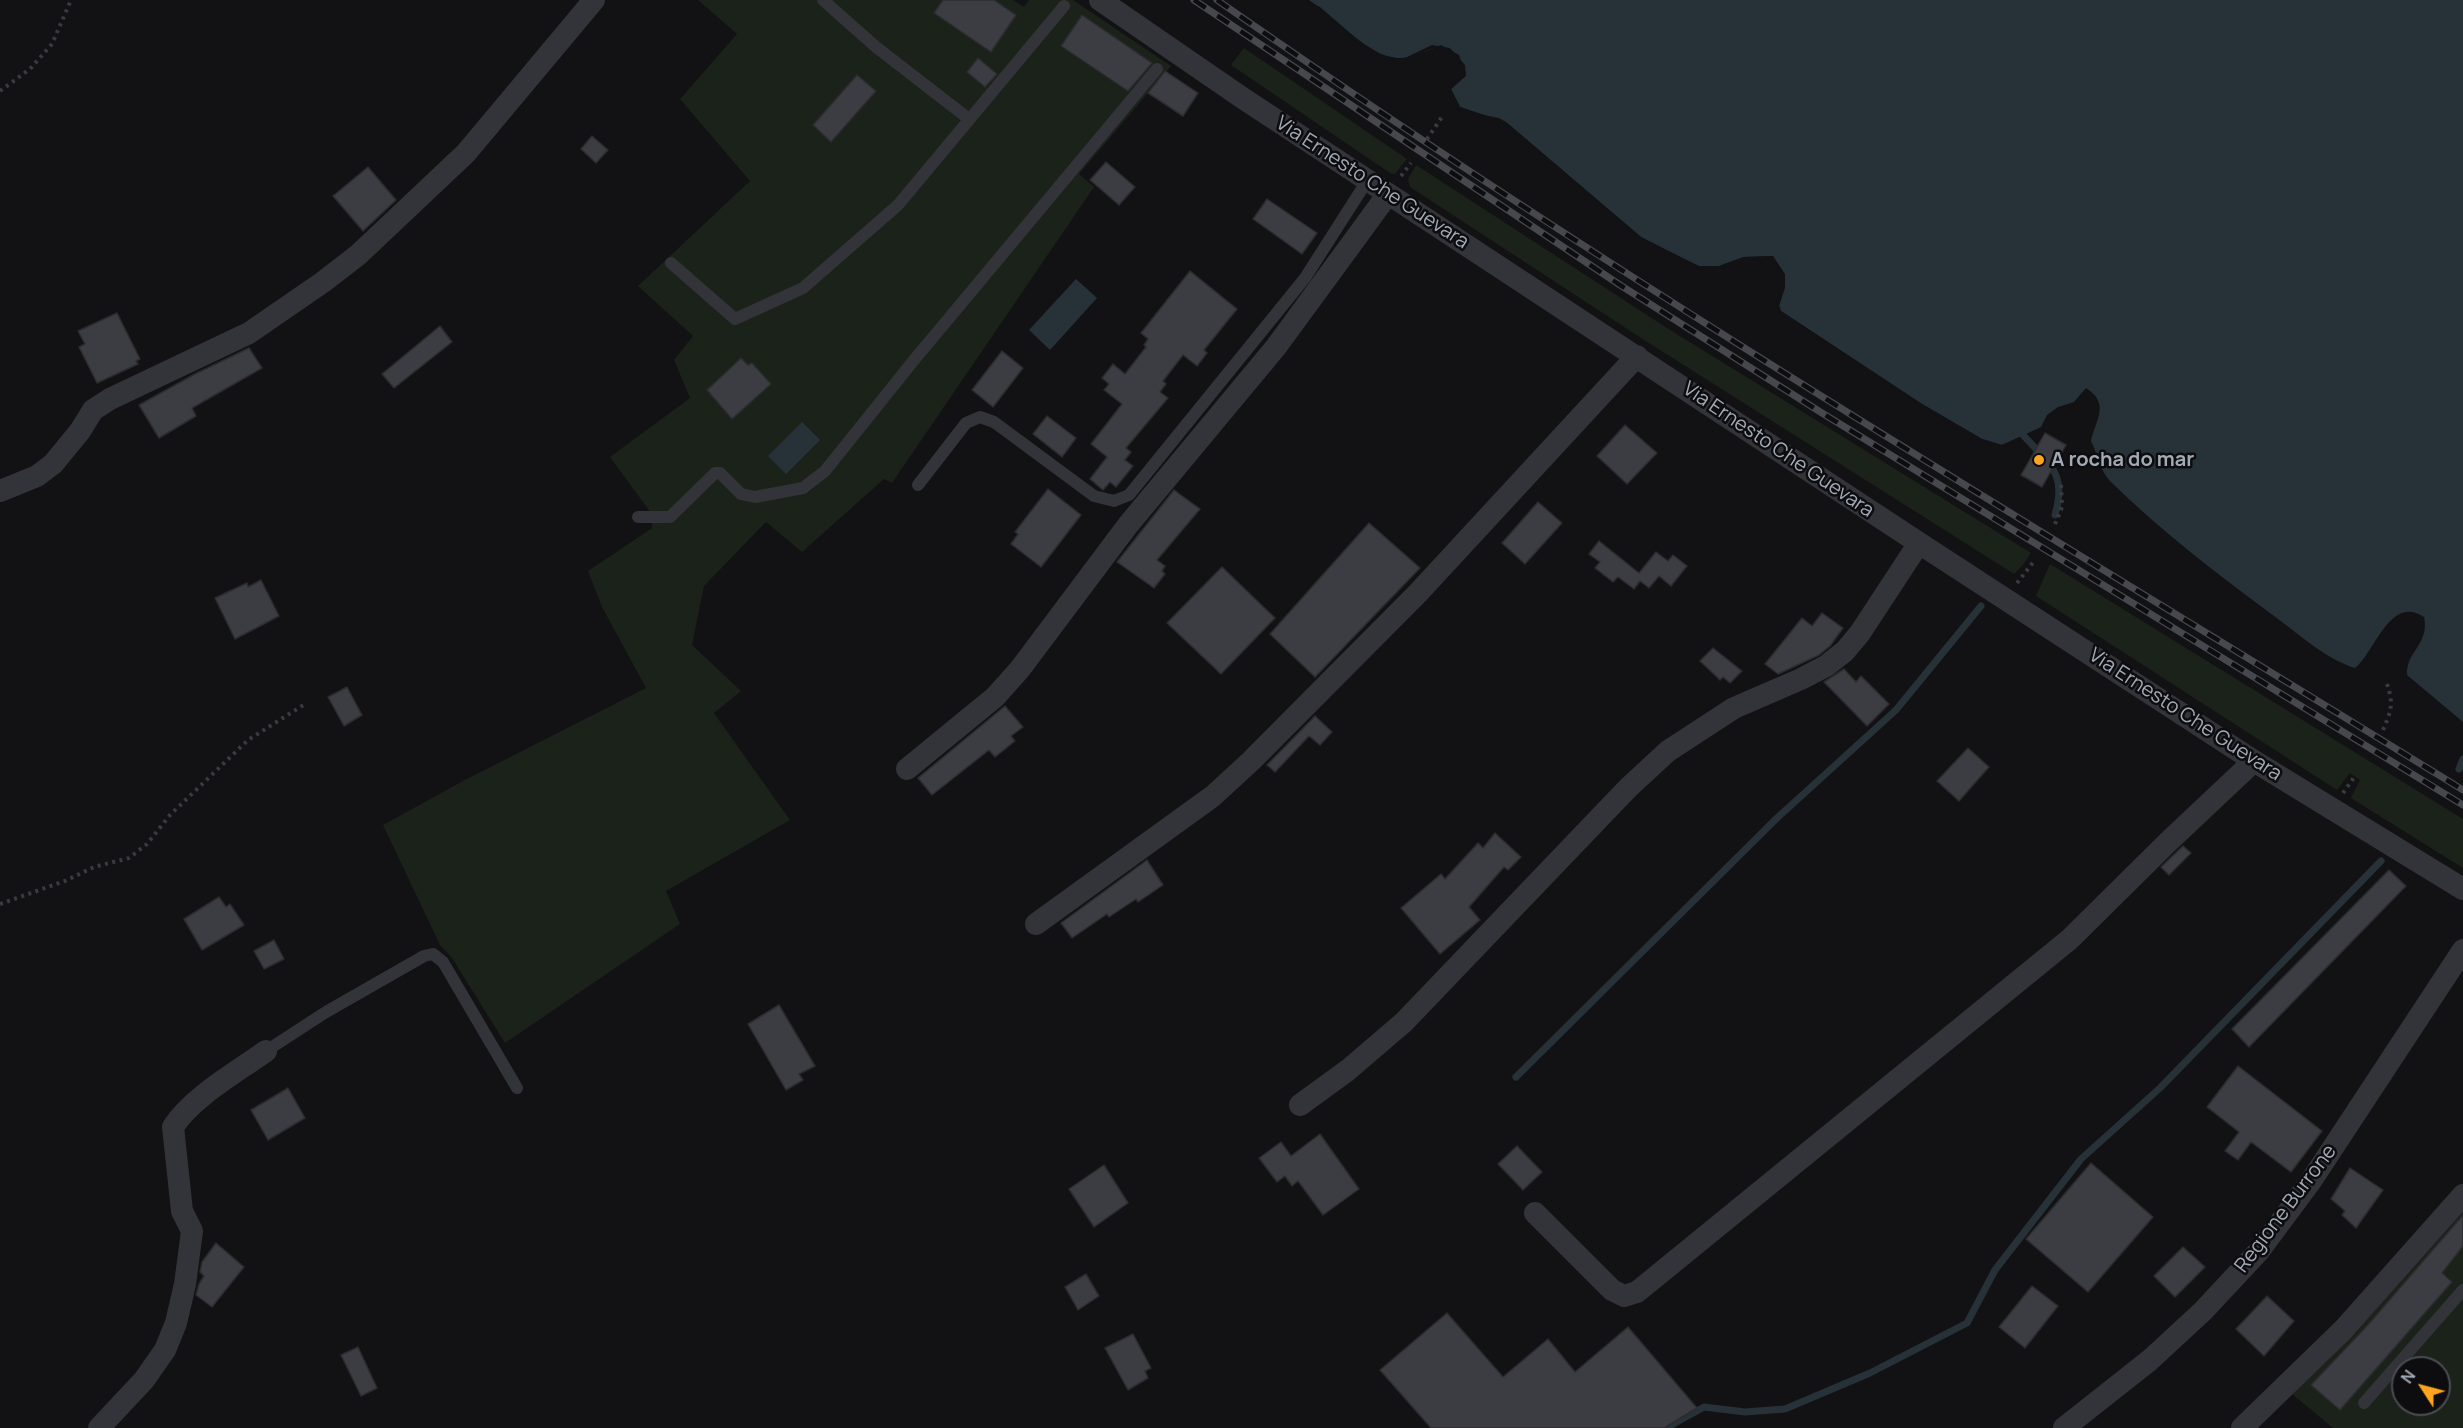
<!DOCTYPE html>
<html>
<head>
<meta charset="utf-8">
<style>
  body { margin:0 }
  #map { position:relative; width:2463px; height:1428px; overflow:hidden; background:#121214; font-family:Manrope,sans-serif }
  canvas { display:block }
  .north { position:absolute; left:2391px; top:1356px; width:60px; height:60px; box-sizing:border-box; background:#0d0d0f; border:2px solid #494c52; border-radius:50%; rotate:306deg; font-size:16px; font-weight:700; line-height:24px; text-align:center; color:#a2aab6 }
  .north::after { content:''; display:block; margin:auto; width:21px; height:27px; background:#ffa41f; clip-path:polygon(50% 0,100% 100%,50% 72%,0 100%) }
</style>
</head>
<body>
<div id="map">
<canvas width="2463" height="1428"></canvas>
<div class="north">N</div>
</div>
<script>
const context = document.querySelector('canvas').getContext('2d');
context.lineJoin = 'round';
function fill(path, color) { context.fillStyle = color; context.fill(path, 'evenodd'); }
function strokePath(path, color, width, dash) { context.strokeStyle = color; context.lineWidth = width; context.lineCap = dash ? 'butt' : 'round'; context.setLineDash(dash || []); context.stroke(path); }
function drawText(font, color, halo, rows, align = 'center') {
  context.font = font + ' Manrope,sans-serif'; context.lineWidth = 5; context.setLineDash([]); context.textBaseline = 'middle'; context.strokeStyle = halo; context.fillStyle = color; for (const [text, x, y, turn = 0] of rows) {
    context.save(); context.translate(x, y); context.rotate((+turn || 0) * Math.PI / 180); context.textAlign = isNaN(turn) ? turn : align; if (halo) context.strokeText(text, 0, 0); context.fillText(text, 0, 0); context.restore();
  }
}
const green = new Path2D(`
  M698,0h315l11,7 5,-7h44l98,66 -92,108 15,13 -202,296 -8,-4 -82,73 -36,-30 -62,64 -12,59 49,46 -27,22 76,107 -124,71 14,33 -175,119 -53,-85 -12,-13 -57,-120 80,-44 183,-93 -44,-81 -14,-36 64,-43 -1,-15 -41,-56 80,-59 -16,-38 19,-24 -55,-50 112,-105 -70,-82 57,-65z
  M1244,48l163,111 -12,15 -5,-1 -159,-108z
  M1416,165l251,163 364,225 -9,13 -8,8 -373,-236 -231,-151 -2,-8z
  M2050,564l413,255v49l-112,-70 9,-18 -10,-7 -13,17 -301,-194z
  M2463,1207v221h-130l-41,-34zM2403,1368h36v36h-36z`);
const water = new Path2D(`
  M1309,0h1154v722l-56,-47c-1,-24 23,-31 17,-58 -34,-23 -49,35 -69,51 -29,-9 -54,-32 -77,-49 -58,-43 -116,-87 -167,-137 -11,-11 -13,-27 -20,-41 4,-20 20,-37 -5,-53l-12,14 -16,5 -11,8 -6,12 -39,18 -20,-6 -60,-35 -141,-93 -2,-6c6,-28 11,-22 -6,-49l-29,1 -25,9 -8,1 -12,-1 -12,-5 -46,-24 -135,-115 -46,-15 -9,-18 15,-13 -7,-21 -18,-10c-13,5 -30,14 -44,13 -27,-1 -64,-42 -88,-58z
  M1076,279l21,19 -47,52 -21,-20z
  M802,422l18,18 -34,34 -18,-18z`);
const pier = new Path2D(`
  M1306,0l14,7 44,38 14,9 18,4h9l27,-13 18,3 15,17 1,10 -15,14 9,18 18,7 21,4 7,4 135,115 58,29h20l25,-9 29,-1 12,18v14l-6,18 2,5 9,6 132,87 60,35 20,6 30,-12 -7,6 -23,9 -22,-6 -59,-36 -133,-87 -9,-6 -3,-7 6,-19v-12l-10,-16 -27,1 -25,9h-21l-59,-30 -135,-114 -7,-4 -21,-4 -19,-8 -8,-12 -2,-9 15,-14 -1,-8 -13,-15 -16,-3 -28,12 -9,1 -19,-5 -14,-9z`);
const stream = new Path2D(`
  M2024,436c26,29 43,37 31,79
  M2459,769l4,-10
  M1516,1077l261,-259 119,-108 85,-104
  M1666,1428l38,-21 41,5 40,-3 85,-36 97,-50 28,-53 86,-111 79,-71 221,-227`);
const building = new Path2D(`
  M943,0h51l22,15 -25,37 -57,-39z
  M1082,15l70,48 -24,28 -67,-45z
  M978,58l19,16 -12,13 -18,-15z
  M1165,71l33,22 -15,23 -35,-23z
  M857,75l19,16 -45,51 -18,-17z
  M592,136l16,14 -12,13 -15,-14z
  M1106,162l29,25 -16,18 -29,-25z
  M368,167l28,33 -33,31 -30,-35z
  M1267,199l50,34 -15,21 -49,-35z
  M1190,271l47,38 -33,41 3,3 -10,13 -14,-11 -20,26 3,3 -6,8 8,6 -42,50 5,4 -6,8 8,6 -17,21 -6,-5 -7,8 -13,-11 17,-22 -16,-13 31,-40 -18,-14 5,-6 -7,-6 11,-14 12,10 21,-27 -2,-2 4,-6 -7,-6z
  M117,313l23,46 -4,2 2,3 -41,19 -18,-36 6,-3 -7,-13z
  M440,326l12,16 -58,46 -12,-14z
  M249,348l13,20 -70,40 4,8 -37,22 -20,-33 56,-31z
  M1002,351l21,17 -30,39 -21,-17z
  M741,358l7,7 4,-2 19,21 -39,35 -25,-29z
  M1047,416l29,22 -14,19 -29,-23z
  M1625,425l32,28 -30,31 -30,-28z
  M2045,433l21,12 -24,42 -21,-12z
  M1048,489l33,26 -40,52 -30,-23 7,-10 -3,-2z
  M1174,490l26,19 -43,51 8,6 -3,5 3,3 -11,14 -37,-26z
  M1538,502l24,21 -37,41 -23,-21z
  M1369,523l51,45 -105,109 -45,-43z
  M1599,541l40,32 17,-21 12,9 5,-6 14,11 -16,20 -12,-10 -10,12 -9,-7 -6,8 -16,-12 -5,5 -18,-14 5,-6 -11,-8z
  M1222,567l53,51 -54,56 -54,-51z
  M261,580l18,36 -44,23 -20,-41 32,-15 1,4z
  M1822,613l21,15 -13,18 -11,9 -41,19 -13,-10 37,-46 10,8z
  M1713,648l29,23 -12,12 -7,-6 -3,3 -20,-19z
  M1844,669l12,13 5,-6 28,28 -22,22 -43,-44z
  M347,687l15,28 -18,11 -16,-29z
  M1005,706l18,21 -12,9 4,5 -20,16 -6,-7 -57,45 -14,-17z
  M1315,716l17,16 -12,13 -11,-9 -34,36 -8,-7z
  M1968,748l21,19 -30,34 -22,-20z
  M1495,833l26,24 -13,13 -4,-3 -35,40 11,13 -40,34 -39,-46 40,-34 4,5 33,-36 5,5z
  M2183,846l8,7 -22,22 -8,-8z
  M1147,860l16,25 -25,17 -2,-3 -27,18 -2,-3 -35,24 -11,-15z
  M2389,870l17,16 -157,161 -17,-18z
  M219,897l7,10 4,-3 14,21 -42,25 -18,-31z
  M274,940l10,19 -20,10 -10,-18z
  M779,1005l36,61 -16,8 4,6 -17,10 -38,-66z
  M2238,1066l84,65 -31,41 -40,-30 -13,18 -13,-9 14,-19 -32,-25z
  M288,1088l17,30 -37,22 -17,-30z
  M1320,1134l39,55 -36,26 -25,-34 -6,5 -7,-10 -8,6 -18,-24 22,-16 10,14z
  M1517,1146l25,26 -19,18 -25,-26z
  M2091,1163l62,54 -65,75 -62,-53z
  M1104,1165l24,38 -34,24 -25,-38z
  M2350,1168l33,22 -27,38 -14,-13 3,-4 -14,-12z
  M2463,1215v31l-21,27 10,9 -112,128 -29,-25 56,-59z
  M216,1243l28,24 -32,40 -16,-12 3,-11 5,-8 -4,-4 2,-10z
  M2183,1247l22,20 -30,30 -21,-21z
  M1086,1274l13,22 -21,14 -13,-23z
  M2032,1286l26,20 -33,42 -26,-21z
  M2267,1296l27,25 -30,35 -28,-27z
  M1447,1313l56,64 45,-38 27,33 53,-45 69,81 -33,20h-233l-51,-58z
  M1133,1334l18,34 -6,3 3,7 -20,12 -23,-42z
  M358,1347l19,41 -16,8 -20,-41z`);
const path = new Path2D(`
  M0,91l30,-22 22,-25 19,-44
  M1427,139l15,-22
  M1401,176l10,-13
  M2055,524l7,-17 -1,-23
  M2017,583l18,-23
  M2383,730c8,-19 11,-26 4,-46
  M2343,793l12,-17
  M0,904l65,-23 29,-14 35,-9 18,-14 23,-29 78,-75 57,-36`);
const lane = new Path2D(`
  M823,0l53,47 93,72
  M671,263l64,56 68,-31 95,-83 166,-199
  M918,485l48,-62 14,-6 14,5 100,74 20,5 15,-6 176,-217 62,-97
  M638,517h32l45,-44h5l21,21 14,3 48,-9 22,-17 89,-111 243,-291
  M266,1051l60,-39 98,-56 9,-2 10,8 74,126
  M2364,1403l99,-113`);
const street = new Path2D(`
  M1100,0l144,99 675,444 335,218 209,128
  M0,491l37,-15 16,-12 27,-33 13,-21 17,-11 139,-66 74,-51 35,-27 108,-102 128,-153
  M907,769l88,-72 25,-28 108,-144 148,-178 112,-153
  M1036,924l177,-128 38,-35 167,-168 219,-237
  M1300,1105l48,-35 56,-48 224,-234 40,-37 66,-43 67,-29 25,-13 19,-15 15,-18 59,-90
  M1535,1213l77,77 12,6 13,-4 433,-353 97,-96 87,-82
  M99,1428l45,-48 21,-30 11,-27 9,-39 7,-53 -10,-20 -9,-84c19,-30 64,-55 93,-76
  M2064,1428l86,-68 53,-49 56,-60 52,-70 152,-231
  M2242,1428l101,-98 120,-135`);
const rail = new Path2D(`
  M1194,0l426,285 202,128 641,392
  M1217,0c403,282 827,532 1246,790`);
const markers = [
  [2039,460,6,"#ffa41f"]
];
const streetNames = [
  ["Via Ernesto Che Guevara",1372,183,33],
  ["Via Ernesto Che Guevara",1778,450,34],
  ["Via Ernesto Che Guevara",2185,715,33],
  ["Regione Burrone",2286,1209,-53]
];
const poiNames = [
  ["A rocha do mar",2051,460]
];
fill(green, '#1a221a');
fill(water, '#273238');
fill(pier, '#121214');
strokePath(stream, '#273238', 7);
fill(building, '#3c3d42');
strokePath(building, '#2c2c30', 1.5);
strokePath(path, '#393b40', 4, [3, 4.5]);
strokePath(lane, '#333439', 12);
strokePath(street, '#333439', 22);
strokePath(rail, '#46484e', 7);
strokePath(rail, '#0d0d0f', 4.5, [14]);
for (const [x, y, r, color] of markers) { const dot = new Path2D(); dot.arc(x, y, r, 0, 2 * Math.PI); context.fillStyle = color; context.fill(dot); strokePath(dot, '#0d0d0f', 2); }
drawText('20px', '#a2aab6', '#0d0d0f', streetNames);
drawText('bold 20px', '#a2aab6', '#0d0d0f', poiNames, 'left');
</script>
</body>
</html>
